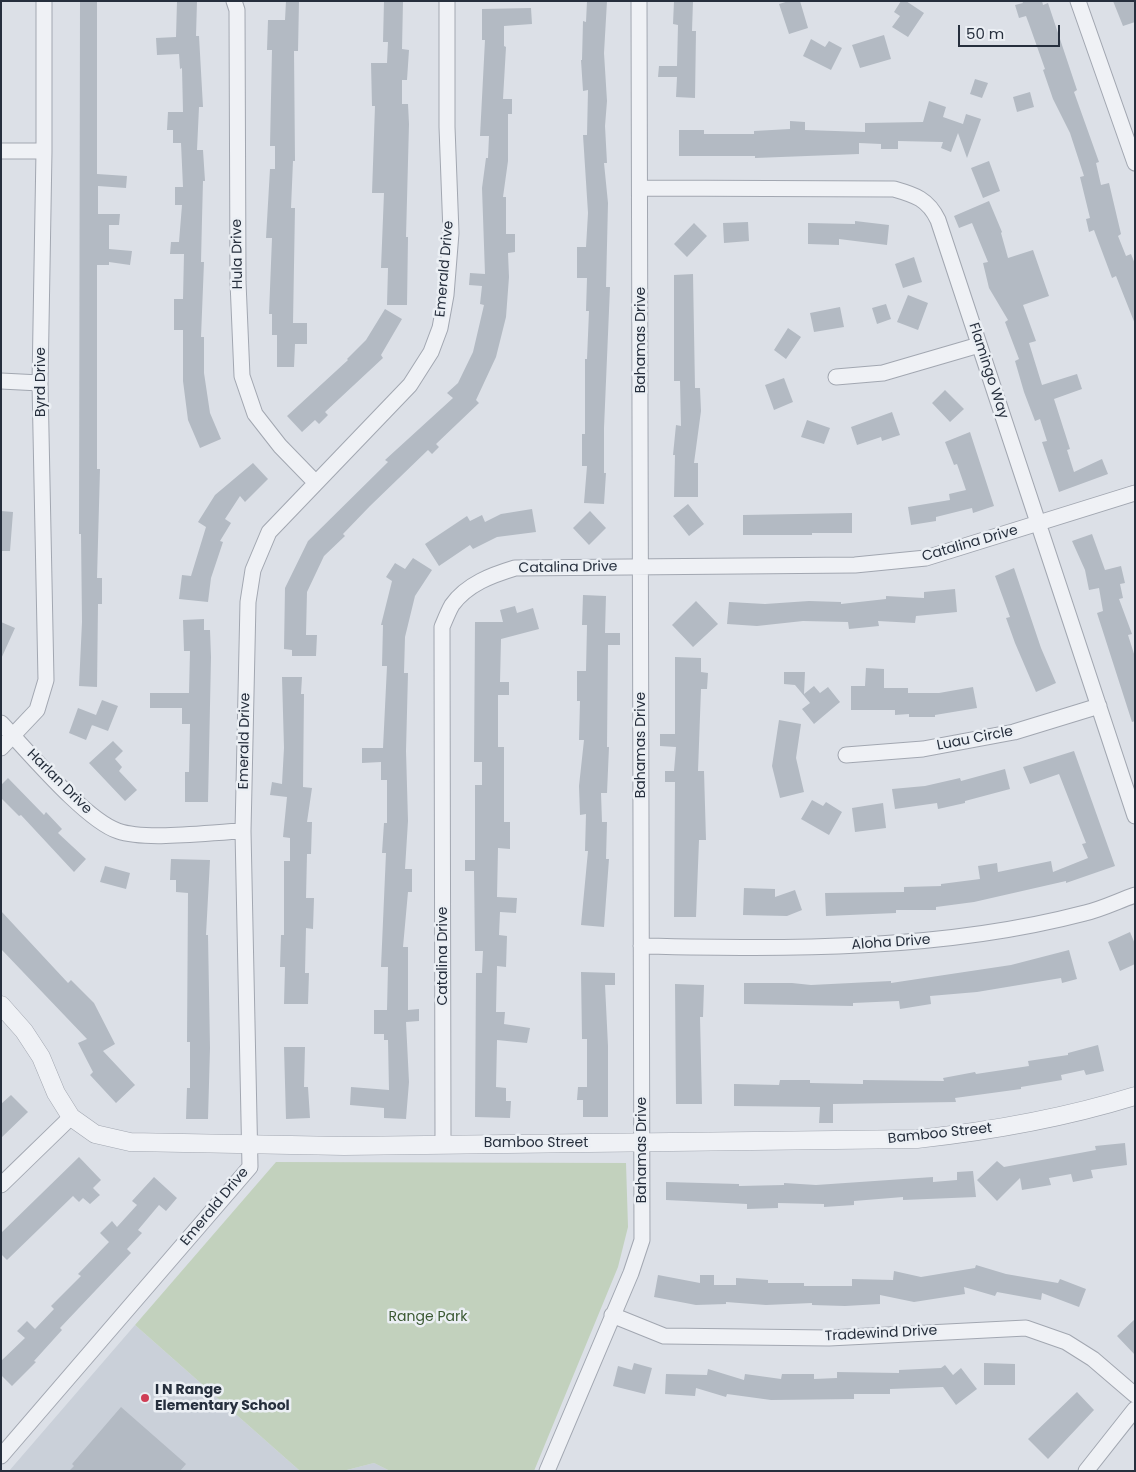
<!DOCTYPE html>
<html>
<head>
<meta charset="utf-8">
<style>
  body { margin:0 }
  #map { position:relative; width:1136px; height:1472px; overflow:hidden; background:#dce0e7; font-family:Poppins,sans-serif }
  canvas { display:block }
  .frame { position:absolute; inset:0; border:2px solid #262f3d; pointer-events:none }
  .scale { position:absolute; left:958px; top:25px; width:102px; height:22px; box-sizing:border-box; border:2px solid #262f3d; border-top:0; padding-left:6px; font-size:15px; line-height:18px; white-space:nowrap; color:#262f3d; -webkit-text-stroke:4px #ebeff4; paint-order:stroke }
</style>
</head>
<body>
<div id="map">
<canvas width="1136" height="1472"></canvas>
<div class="frame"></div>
<div class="scale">50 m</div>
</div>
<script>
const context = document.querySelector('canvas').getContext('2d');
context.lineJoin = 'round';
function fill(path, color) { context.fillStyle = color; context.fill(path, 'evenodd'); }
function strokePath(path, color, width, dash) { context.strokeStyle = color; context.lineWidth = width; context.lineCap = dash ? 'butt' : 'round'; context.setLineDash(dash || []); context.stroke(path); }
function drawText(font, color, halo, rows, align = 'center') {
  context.font = font + ' Poppins,sans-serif'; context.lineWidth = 5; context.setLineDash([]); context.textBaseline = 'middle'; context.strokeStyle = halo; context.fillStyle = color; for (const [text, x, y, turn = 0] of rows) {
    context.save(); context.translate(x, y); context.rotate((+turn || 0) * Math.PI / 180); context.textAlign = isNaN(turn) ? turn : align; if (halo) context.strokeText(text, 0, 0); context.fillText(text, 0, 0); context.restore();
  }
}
const built = new Path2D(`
  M135,1325l165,146h-291z
  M374,1463l16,8h-47z`);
const green = new Path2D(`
  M276,1162l350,1 2,64 -10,40 -84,204h-144l-16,-8 -31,8h-43l-165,-146z`);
const building = new Path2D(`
  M177,1h20l-1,35h3l4,71h-4l-2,43h6l2,31h-2l-1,38 -1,43h3l-3,75h3v36l6,40 11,26 -21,9 -12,-28 -5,-39v-51h-9v-31h9l1,-45h-14l1,-12h8l3,-37h-7v-18h8l-2,-44h-8v-13h-6l1,-18h15l-1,-44 -2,1 -1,-15 -22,1 -1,-17 20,-1z
  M286,1h13l-1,50h-4l1,110h-2l-2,47h4l-2,115h14v21h-12l-1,23h-17v-32h-5v-21h-3l3,-76h-6l4,-69h5v-23h-5l2,-96h-5l1,-30h17z
  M384,1h19l-1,48 7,1 -2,30h-5v24h6l1,20 -3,113h2l-1,68h-20l1,-37h-7l3,-75h-12l3,-87h-3l-1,-43h16l1,-21h-5z
  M587,1h20l-3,52 3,48 -2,25 2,37h-3l4,40 -2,84h4l-6,141v45h2l-2,31 -20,-1 3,-37h-5v-32h3v-75h2l2,-48h-3l1,-33h-10v-31h9l2,-34 -5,-78h4l1,-45 -5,1 -2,-31h1l1,-39 3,1z
  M674,1h19l-1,30h4l-1,67 -19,-1 1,-20h-19l1,-11h18l1,-41 -5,-1z
  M789,1h11l8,27 -19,6 -10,-30z
  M901,1h5l18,12 -16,24 -16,-10 8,-11 -6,-4z
  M1022,1h20l1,4 5,-2 29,87 -3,2 25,70 -3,1 5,22 8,-2 12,51 -3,2 8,20 5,-2 4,10v60l-19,-48 -4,2 -18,-48 -5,2 -3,-13 4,-1 -10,-41 4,-1 -14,-43 -17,-34 -10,-29 2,-1 -16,-45 -3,-8 -7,2 -4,-13 8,-2z
  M1113,1h22v21l-12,4z
  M80,2h17v172l30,2 -1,12 -28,-2v28h22l-1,11h-10v24l23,2 -2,14 -21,-3v3h-12v204h3l-3,109h5v26h-4l-1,83 -18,-1 3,-64 -1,-88h-2z
  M531,8l1,16 -28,2v20l2,1 -3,52h9v15h-4v47l-5,36h3v37h9v18l-7,1 1,24 -3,40 -10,40 -20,43 3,3 -43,41 3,3 -7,7 -4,-4 -58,56 -27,28 2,2 -21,20 -17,36 -1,43h11l-1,21h-24v-6l-8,-1 1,-61 23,-47 80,-79 -3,-2 68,-62 -6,-5 11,-10 15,-31 11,-47 -4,-1 2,-18 -13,-1 1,-12 15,1 -3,-86 4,-30h2l1,-22h-9l5,-96h-3v-31z
  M884,35l7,24 -31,9 -8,-23z
  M811,39l14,8 4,-6 13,7 -11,22 -28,-14z
  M975,79l13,4 -6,15 -12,-4z
  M1030,92l4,15 -17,5 -4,-15z
  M929,101l17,6 -3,10 20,7 3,-10 15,5 -14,39 -9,-25 -7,19 -10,-4 2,-6 -45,-1v8h-17v-5l-22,-1v11l-104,4v-2h-76v-26h25v4h50v-3l36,-2v-8l15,1v8l60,2v-9l58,-1z
  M989,161l11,30 -17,7 -12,-30z
  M989,201l13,31 -1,1 7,25 25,-8 16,46 -26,9 13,36 -7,2 13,42 35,-11 5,15 -28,10 16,50 -3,1 7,22 28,-13 6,15 -49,18 -17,-50 5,-1 -7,-22 -5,2 -11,-29 -9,-31 4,-2 -14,-37 3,-2 -19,-32 -6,-25 5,-1 -16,-39 -13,5 -5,-12z
  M855,221l34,4 -2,20 -48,-6v6l-31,-1v-21l47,1z
  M748,222l1,19 -25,2 -1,-20z
  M694,223l13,13 -20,21 -13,-13z
  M914,257l8,25 -19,6 -8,-24z
  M693,274l2,114h5l1,23 -7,52h4v34h-24l1,-42h-2l3,-30 5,1 -1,-45h-6v-106z
  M908,295l20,8 -10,27 -21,-8z
  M886,304l5,15 -14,5 -5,-16z
  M840,307l4,20 -30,5 -4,-19z
  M385,309l17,10 -21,36 2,3 -58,54 3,3 -9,9 -4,-4 -13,12 -15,-16 61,-56 -1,-1 19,-19z
  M788,328l13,9 -15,22 -12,-9z
  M784,378l9,24 -19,8 -9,-25z
  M945,390l19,19 -14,13 -18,-19z
  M892,412l8,23 -18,6 -1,-4 -24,8 -6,-18z
  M807,420l23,8 -6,16 -23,-7z
  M970,432l24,74 -21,7 -1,-5 -36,9v4l-25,4 -3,-18 42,-7 -1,-6 17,-4 -9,-26 -3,1 -9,-23z
  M253,463l15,16 -23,23 -5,-6 -15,23 6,4 -11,18 3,1 -12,36 -3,24 -29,-3 3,-24 9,1 15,-49 -8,-5 17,-27z
  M688,504l16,20 -15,12 -16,-20z
  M532,509l4,23 -39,5 -24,12 -3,-4 -31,21 -14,-22 42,-28 3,5 12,-6 3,7 16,-8z
  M1,511l12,1 -3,39h-9z
  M590,511l16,17 -17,17 -16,-17z
  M852,513v20h-40v2h-69v-20z
  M1092,534l13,36 16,-4 4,17 -5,1 3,14 -4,1 13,35 -4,1 7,22v64l-3,1 -35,-109 6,-2 -4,-23 -10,2 -4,-20 -13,-29z
  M413,558l19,12 -17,26 -10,41 -1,36h4l-2,78 2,70 -3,48h7v23h-4l-5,55h5v63l11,-1v12l-13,1 3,60 -3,37 -22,-1v-10l-34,-3 1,-18 38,3 -1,-50h-4v-6h-10v-24h13l1,-43h-7l5,-114h-4l2,-30h3v-43h-6v-18l-19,1v-15h21l4,-82h-5l1,-41h-2l11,-44 -6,-4 9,-14 10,6z
  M1014,568l27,80 15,35 -20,9 -21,-49 -9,-25 4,-1 -15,-41z
  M955,589l2,23 -41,4 -1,7 -37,-2 1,5 -30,3 -1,-7 -45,-1 -46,5 -30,-2 2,-22 36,2 44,-3 32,1v2l45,-5v-3l38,2v-6z
  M583,595l23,1 -1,37h15v12h-12l-1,102h2l-2,46h-6l1,29h5l-1,37h3l-5,68 -23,-2 7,-74h-3l1,-37 -6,1 -1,-29 5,-46h-5l1,-39h-3v-30h9l1,-46h-5z
  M696,601l22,23 -25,23 -21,-22z
  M515,606l2,7 16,-5 6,21 -38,10 -1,43h9v13h-11v52h6v75h6v27l-12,-1 -1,49 20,1 -1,15 -16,-1 -1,23 8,1 -1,31 -9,-1 -1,46h9l-1,12 26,4 -3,15 -30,-3 -1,47 10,1v13h5l-1,17 -35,-1 1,-144h6l1,-22h-8l-1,-80h-9v-11h10v-75h7v-23h-8l1,-140h28l-3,-12z
  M204,619v11h6l1,27 -3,145h-23v-30h4l1,-48h-8v-16h-32v-15h39l1,-42h-6l-1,-31z
  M1,622l14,6 -14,31z
  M675,657l26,1v14l7,1 -1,16h-6l-3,82h6l2,69h-7l-3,77h-22l1,-135h-10v-11h9l2,-24 -16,-1v-12h15z
  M866,668l18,1v19h24v5h31l34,-6 4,21 -42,7v2h-26v-3l-14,1v-5h-44v-24h14z
  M784,672h21l-1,22 10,-8 6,7 8,-6 12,15 -26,22 -12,-15 8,-6 -15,-18 -11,-1z
  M282,677h20l-1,17h3l-1,93 9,1 -5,34h5l-1,32h-4l-1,44h8l-1,31 -7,-1 -1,45h4l-1,31h-24l1,-37h-5l1,-32h3v-74h6v-23l-7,-1 4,-40 -17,-2 2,-13 10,2 2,-36z
  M102,700l16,6 -10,25 -16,-6z
  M78,708l18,7 -10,25 -17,-7z
  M779,720l22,4 -5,34 8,34 -24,6 -8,-32z
  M113,741l10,10 -8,8 7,8 -3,4 18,19 -12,11 -36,-38z
  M1074,751l41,115 -49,17v-2l-92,21 -38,5v3h-40v3l-70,3 -1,-23 79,-1v-5l37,-1v-2l39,-5 -2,-13 19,-3 1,9 53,-11 2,11 35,-14 -6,-14 4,-1 -27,-69 -29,10 -7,-17z
  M1005,769l5,20 -45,12v2l-27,6 -1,-6 -42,6 -3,-20 33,-3 35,-8 1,3z
  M8,778l36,37 2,-3 16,17 -4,4 28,26 -12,13 -53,-57 -2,1 -18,-18v-13z
  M812,800l11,6 3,-4 16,10 -13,23 -28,-16z
  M883,803l3,25 -31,4 -3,-24z
  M171,859l39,1 -4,75h2l2,113 -2,71h-22l1,-31h3v-46h-3l1,-149 -12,-1v-12h-6z
  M105,866l25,7 -4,16 -26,-7z
  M744,888l31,1v8l20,-7 7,20 -15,6 -44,-1z
  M1,911l67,72 3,-3 23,23 21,41 -12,7 32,34 -19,18 -26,-28 3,-3 -15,-29 9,-4 -86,-90z
  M1130,932l5,12v20l-15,7 -12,-29z
  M1069,950l8,29 -15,4 -1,-5 -84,14 -47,4 1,8 -31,5 -1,-8 -46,2v3l-109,-2v-21h48l19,2 80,-4v2l120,-18z
  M581,972l34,1v12h-10l3,61v71h-25v-17h-6l1,-13h9v-48h-5z
  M675,984l29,1 -1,32h-3l2,87h-26z
  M1098,1045l6,26 -18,4 -2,-5 -23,5 1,5 -41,7v2l-66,9 1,4 -123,2v19h-14l1,-16 -86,-1v-22l45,1 1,-5h30v3l53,1v-4l81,1 -1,-3 32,-6 1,2 53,-8 -1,-5 40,-6v-2z
  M284,1047h21l-1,40h4l2,31 -24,1z
  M11,1095l17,17 -27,26v-34z
  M1125,1143l2,22 -36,5 2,8 -20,4 -2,-8 -22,4 2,7 -29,5 -2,-12 -23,23 -20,-21 20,-19 7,6 92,-17 -1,-4z
  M79,1157l22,23 -8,8 7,7 -10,9 -7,-6 -4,4 -6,-6 -66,64 -6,-6v-21z
  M973,1171l3,26 -73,3v-3l-49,4v4l-30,2v-3l-46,-1v5l-31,1v-5l-81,-4v-18l73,2v2l45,-1v-2l32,2 117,-8v5l24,-2v-8z
  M154,1177l23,21 -11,13 -7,-6 -21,25 4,3 -15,16 4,4 -71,75 2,2 -28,31 2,1 -24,24 -11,-11v-14l24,-23 -8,-7 10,-10 8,8 19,-20 -3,-3 30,-30 -3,-2 31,-32 -9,-9 12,-12 5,6 20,-22 -5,-4z
  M976,1265l30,9 52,9 2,-4 26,10 -7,18 -37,-14 -1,7 -44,-8 -2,4 -31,-9 1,7 -51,8 -34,-7v9l-35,2 -33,-1v-2l-46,2 -40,-3v2l-30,1 -42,-8 4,-22 42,8v-8h14v10h22v-7l32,2v3h36v3h48v-7l41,1 1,-9 27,6 54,-9z
  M1135,1319v36l-18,-19z
  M634,1363l18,5 -7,26 -32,-8 5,-20 14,4z
  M984,1363l31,1v21h-31z
  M945,1365l8,10 8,-7 16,21 -21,16 -13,-18 -53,2v5h-36v5l-83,1 -44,-6 -1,3 -30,-9 -1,8 -30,-2 1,-20 41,1 1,-6 36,11 1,-6 36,5 1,-5h32v5l23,-1v-6l62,1v-3l42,-2z
  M1077,1392l17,18 -46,49 -20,-20z
  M121,1407l65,57 -6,7h-111l5,-5 -2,-2z`);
const minor = new Path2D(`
  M234,1l3,9 1,272 4,94 13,38 25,32 35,36
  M1078,1l57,162
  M1,151h43
  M641,188l253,1c21,6 34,10 44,31l197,596
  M836,377l47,-4 96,-28
  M1,381l39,2
  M1,723c26,27 84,97 117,108 28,10 93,1 125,0
  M1,748l36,-38 9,-30 -6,-297 4,-232v-150
  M846,755l77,-6 91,-17 85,-26
  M641,946c148,3 299,5 444,-33 17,-4 33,-12 50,-18
  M443,1143l-1,-516c3,-7 6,-15 10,-22 15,-21 40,-30 63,-37l340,-3 71,-7 209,-65
  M1,1185l70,-68
  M612,1315l52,21 165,2 197,-10 40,14 27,17 42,36
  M1,1456l249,-289 -7,-336 5,-229 5,-32 16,-38 141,-147 21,-33 9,-24 6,-33 5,-62 -4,-106v-126
  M547,1471l84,-198 11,-33 -3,-1239
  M1086,1471l49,-62`);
const tertiary = new Path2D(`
  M1,1005l23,26 17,26 15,36 15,24 24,17 35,8 214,4 573,-7c74,-8 147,-21 218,-43`);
const markers = [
  [145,1398,5,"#cf3e56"]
];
const streetNames = [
  ["Hula Drive",238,254,-91],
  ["Emerald Drive",445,269,-85],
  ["Bahamas Drive",641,340,-90],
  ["Flamingo Way",988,371,72],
  ["Byrd Drive",41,382,-90],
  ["Catalina Drive",970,544,-16],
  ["Catalina Drive",568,568,-1],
  ["Luau Circle",975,739,-11],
  ["Emerald Drive",245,741,-89],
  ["Bahamas Drive",641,745,-90],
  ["Harlan Drive",59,782,45],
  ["Aloha Drive",891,943,-4],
  ["Catalina Drive",443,956,-90],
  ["Bamboo Street",940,1134,-6],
  ["Bamboo Street",536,1143],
  ["Bahamas Drive",642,1150,-90],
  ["Emerald Drive",215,1207,-50],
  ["Tradewind Drive",881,1334,-3]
];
const parkNames = [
  ["Range Park",428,1317]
];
const poiNames = [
  ["I N Range",155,1390],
  ["Elementary School",155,1406]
];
fill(built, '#cad0d9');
fill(green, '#c2d1bd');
fill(building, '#b3bac3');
strokePath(minor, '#a2a7b1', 17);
strokePath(tertiary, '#a2a7b1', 19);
strokePath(minor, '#eff1f5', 15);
strokePath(tertiary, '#eff1f5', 18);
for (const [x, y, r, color] of markers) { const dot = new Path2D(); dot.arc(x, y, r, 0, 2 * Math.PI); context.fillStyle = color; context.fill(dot); strokePath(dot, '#ebeff4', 2); }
drawText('14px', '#262f3d', '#ebeff4', streetNames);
drawText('14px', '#3b5933', '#ebeff4', parkNames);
drawText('bold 14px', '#262f3d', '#ebeff4', poiNames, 'left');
</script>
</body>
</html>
